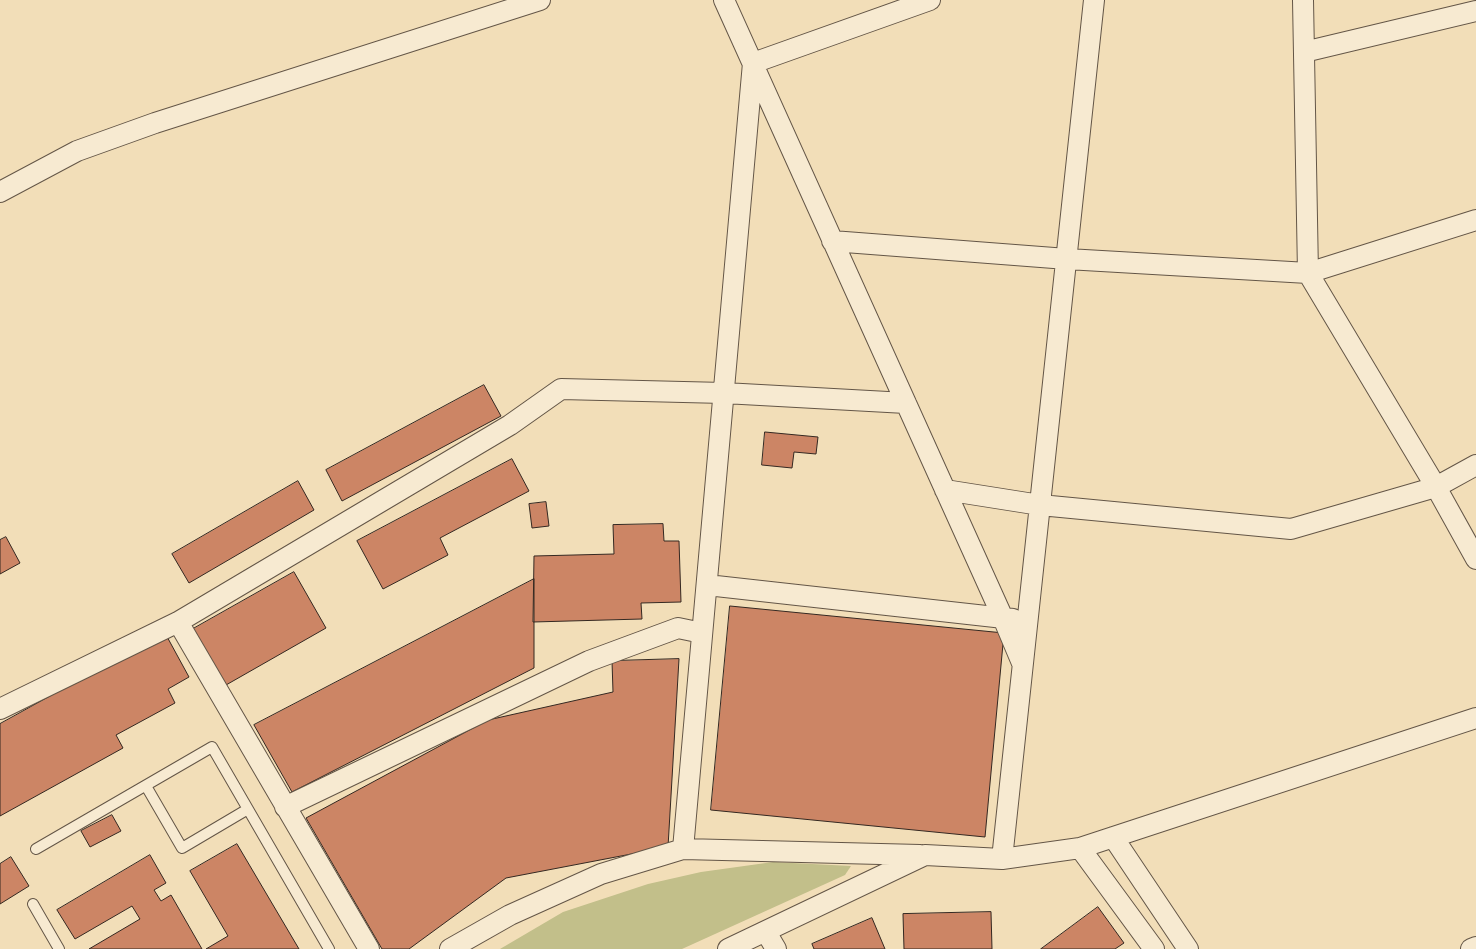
<!DOCTYPE html>
<html>
<head>
<meta charset="utf-8">
<style>
  body { margin:0 }
  canvas { display:block; background:#f2deb8 }
</style>
</head>
<body>
<canvas width="1476" height="949"></canvas>
<script>
const context = document.querySelector('canvas').getContext('2d');
context.lineJoin = 'round';
function fill(path, color) { context.fillStyle = color; context.fill(path, 'evenodd'); }
function strokePath(path, color, width, dash) { context.strokeStyle = color; context.lineWidth = width; context.lineCap = dash ? 'butt' : 'round'; context.setLineDash(dash || []); context.stroke(path); }
const green = new Path2D(`
  M773,862l78,4 -6,9 -163,74h-182l63,-37 85,-28 53,-12z`);
const building = new Path2D(`
  M484,385l17,31 -159,85 -16,-31z
  M765,432l53,5 -2,17 -22,-2 -2,16 -30,-3z
  M512,459l17,32 -89,47 8,17 -65,34 -26,-48z
  M298,481l16,29 -125,73 -17,-29z
  M546,502l3,24 -17,2 -3,-24z
  M663,524l1,17h15l2,61 -40,1 1,16 -109,3 1,-66 80,-2 -1,-29z
  M6,537l14,26 -20,11v-34z
  M294,572l32,56 -100,57 -33,-56z
  M534,579v89l-242,124 -38,-67z
  M730,606l274,27 -19,204 -274,-27z
  M165,633l24,44 -21,12 7,14 -59,32 7,13 -123,68v-92z
  M679,659l-11,188 -162,31 -97,71h-27l-76,-131 182,-98 125,-28 -1,-31z
  M112,815l9,16 -31,16 -9,-16z
  M237,844l62,105h-93l22,-13 -38,-65z
  M150,855l16,28 -12,7 7,11 10,-6 31,54h-113l51,-30 -8,-13 -57,33 -18,-29z
  M11,857l18,29 -29,18v-40z
  M1098,907l26,36 -9,6h-74z
  M991,912l1,37h-88l-1,-35z
  M872,918l13,31h-71l-2,-5z`);
const lane = new Path2D(`
  M146,786l36,62 66,-39
  M36,849l176,-102 117,202
  M33,904l26,45`);
const street = new Path2D(`
  M724,0l279,618 19,45
  M1303,0l5,273 128,214 40,72
  M1304,52l172,-41
  M0,192l77,-41 78,-28 385,-123
  M832,241l235,18 241,14 168,-53
  M945,490l95,15 251,24 145,-42 40,-22
  M707,585l306,34
  M178,622l191,327
  M0,709l178,-87 332,-197 51,-36 163,4 182,10
  M285,807l304,-146 89,-33 24,5
  M1113,837l75,112
  M1080,848l74,101
  M683,849l70,-786 177,-63
  M1002,859l92,-859
  M766,932l10,17
  M450,949l60,-34 91,-41 82,-25 237,6
  M728,949l197,-94 77,4 78,-11 396,-130
  M1471,949l5,-2`);
fill(green, '#c2bf8a');
fill(building, '#cc8565');
strokePath(building, '#342821', 1);
strokePath(lane, '#645647', 12);
strokePath(street, '#645647', 22);
strokePath(lane, '#f7ead1', 10);
strokePath(street, '#f7ead1', 20);
</script>
</body>
</html>
